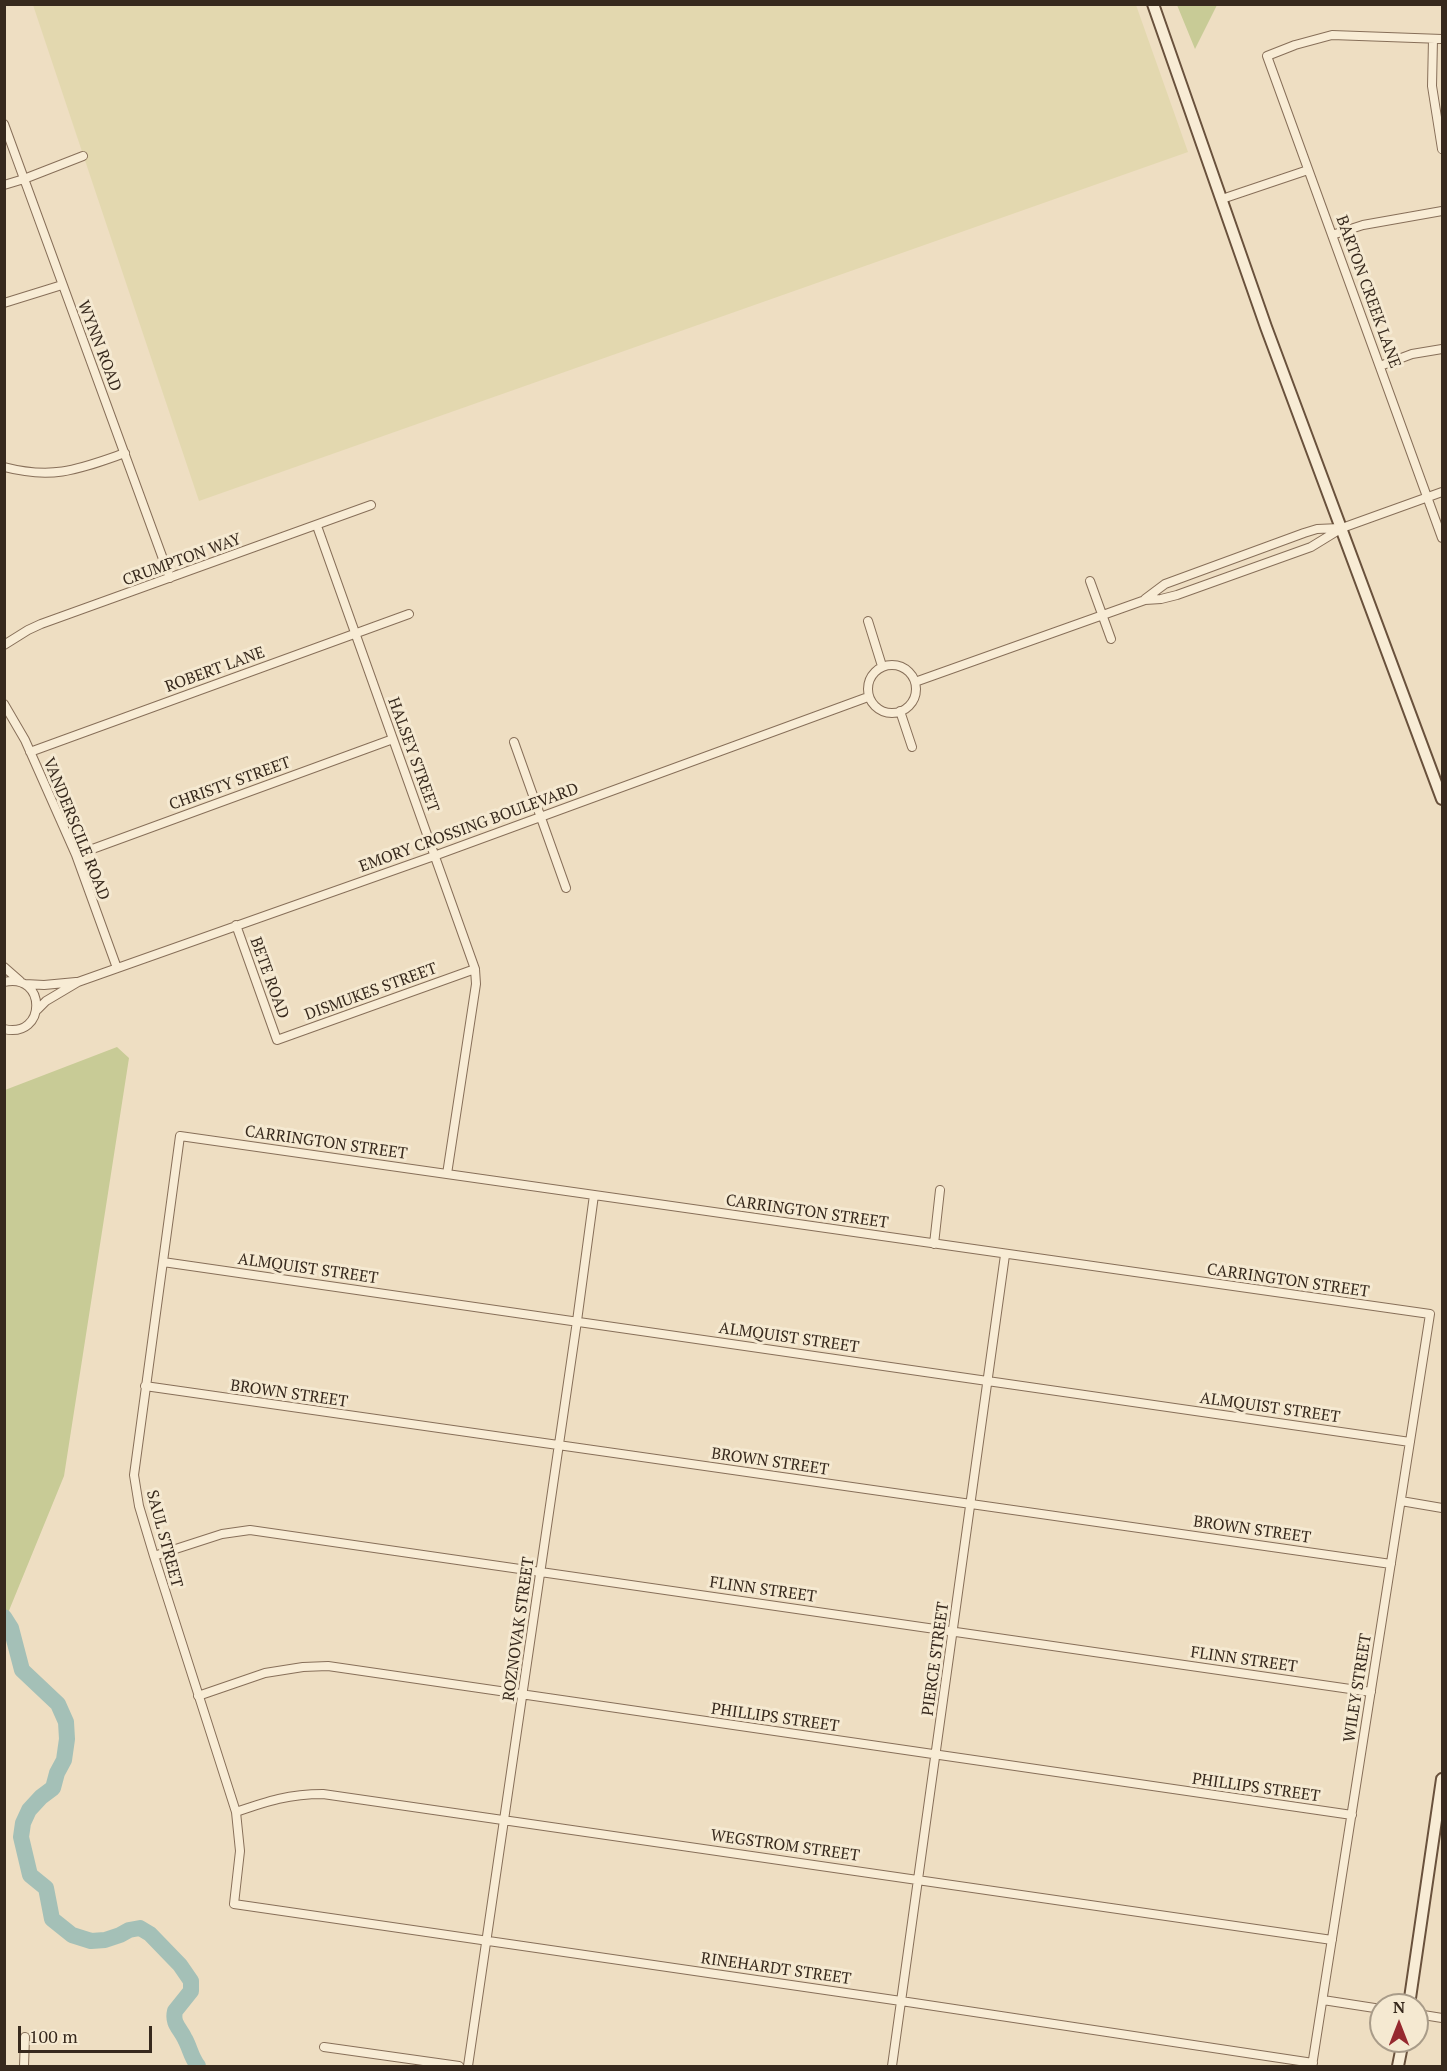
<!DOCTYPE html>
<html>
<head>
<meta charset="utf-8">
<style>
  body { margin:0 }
  #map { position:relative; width:1447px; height:2071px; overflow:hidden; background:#eedec2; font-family:"PT Serif",serif }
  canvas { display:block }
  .frame { position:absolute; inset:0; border:6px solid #37291d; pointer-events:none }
  .north { position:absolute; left:1369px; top:1993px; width:60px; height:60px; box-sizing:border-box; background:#f5e9d1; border:2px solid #a99c89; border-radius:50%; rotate:0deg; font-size:16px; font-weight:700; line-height:24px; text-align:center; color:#37291d }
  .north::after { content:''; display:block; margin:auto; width:21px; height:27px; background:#96292f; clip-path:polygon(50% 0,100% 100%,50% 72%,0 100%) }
  .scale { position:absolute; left:18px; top:2026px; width:134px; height:27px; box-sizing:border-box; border:3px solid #37291d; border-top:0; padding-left:8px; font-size:18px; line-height:21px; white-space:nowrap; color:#37291d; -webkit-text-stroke:4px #f5e9d1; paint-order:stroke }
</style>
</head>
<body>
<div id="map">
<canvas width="1447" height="2071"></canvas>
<div class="frame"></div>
<div class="north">N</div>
<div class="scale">100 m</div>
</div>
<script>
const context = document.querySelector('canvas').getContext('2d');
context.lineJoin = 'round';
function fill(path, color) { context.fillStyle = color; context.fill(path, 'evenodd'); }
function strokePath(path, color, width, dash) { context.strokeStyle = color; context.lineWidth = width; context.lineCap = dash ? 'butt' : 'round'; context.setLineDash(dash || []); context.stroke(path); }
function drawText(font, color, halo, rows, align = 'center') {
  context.font = font + ' "PT Serif",serif'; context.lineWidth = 6; context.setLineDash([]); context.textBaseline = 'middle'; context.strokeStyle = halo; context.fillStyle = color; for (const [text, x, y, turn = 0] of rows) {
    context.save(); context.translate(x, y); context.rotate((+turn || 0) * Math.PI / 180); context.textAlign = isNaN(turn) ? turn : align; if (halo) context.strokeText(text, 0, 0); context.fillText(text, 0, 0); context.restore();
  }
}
const farmland = new Path2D(`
  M33,5h1103l52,147 -989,349z`);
const green = new Path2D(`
  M1177,5h40l-22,44z
  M117,1047l12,11 -65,418 -56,137 -3,26v-549z`);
const river = new Path2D(`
  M4,1617l7,11 11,42 36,34 8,18 1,17 -3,21 -7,13 -4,15 -12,9 -12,13 -6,13 -2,14 9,38 16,13 6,31 20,16 19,6 14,-1 15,-5 9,-5 11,-2 10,6 30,31 11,16v10l-16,20c-3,13 5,17 10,28 5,9 6,18 13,27`);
const street = new Path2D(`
  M1433,39l-1,47 10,63
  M1442,39l-110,-4 -37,10 -28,11 175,482
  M4,124l166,454
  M4,185l20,-6 59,-23
  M1222,199l86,-29
  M1332,235l31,-10 79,-14
  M4,303l58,-18
  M1380,366l32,-12 30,-5
  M4,467c50,13 75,2 121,-14
  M317,526l158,443 1,15 -29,190
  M1090,581l21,58
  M1145,599l20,-15 139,-51 13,-4 23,-1
  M868,621l14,45
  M4,645l24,-15 13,-6 330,-119
  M868 689a24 24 0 1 1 48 0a24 24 0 1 1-48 0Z
  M915,682l230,-82 16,-1 16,-4 134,-48 31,-19 100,-36
  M4,704l21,36 51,115 41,113
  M900,711l12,36
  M514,742l52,146
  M30,752l379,-138
  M76,855l317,-116
  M236,925l41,115 198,-71
  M4,967l16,14
  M4,982c43,-10 43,57 0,47
  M25,984l19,1 32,-3
  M37,1010l9,-9 32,-19 356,-126 434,-159
  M934,1244l6,-54
  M163,1262l1247,180
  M145,1386l1246,178
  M1401,1501l41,7
  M154,1556l68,-22 28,-4 1121,162
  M198,1696l67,-23 38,-6 25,-1 1024,149
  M236,1812c32,-11 53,-18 87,-18l1009,146
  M1323,2000l58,9
  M1417,2014l25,4
  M324,2047l135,19
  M24,2066l1,-29
  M468,2066l109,-745 17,-126
  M892,2066l113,-811
  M1312,2066l118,-752 -1250,-178 -46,339 5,31 15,50 82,256 4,39 -6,53 667,97 412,62`);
const secondary = new Path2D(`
  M1153,4l113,323 176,472
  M1409,2005l33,-226
  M1398,2066l5,-25`);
const streetNames = [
  ["BARTON CREEK LANE",1368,292,70],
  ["WYNN ROAD",99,346,69],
  ["CRUMPTON WAY",182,560,-20],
  ["ROBERT LANE",215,670,-20],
  ["HALSEY STREET",413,755,70],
  ["CHRISTY STREET",230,784,-20],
  ["EMORY CROSSING BOULEVARD",469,828,-20],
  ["VANDERSCILE ROAD",76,829,68],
  ["BETE ROAD",269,978,70],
  ["DISMUKES STREET",371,992,-20],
  ["CARRINGTON STREET",326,1143,8],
  ["CARRINGTON STREET",807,1212,8],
  ["ALMQUIST STREET",308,1269,8],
  ["CARRINGTON STREET",1288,1281,8],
  ["ALMQUIST STREET",789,1338,8],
  ["BROWN STREET",289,1394,8],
  ["ALMQUIST STREET",1270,1408,8],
  ["BROWN STREET",770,1462,8],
  ["BROWN STREET",1252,1530,8],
  ["SAUL STREET",164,1539,75],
  ["FLINN STREET",763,1590,8],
  ["ROZNOVAK STREET",519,1629,-82],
  ["PIERCE STREET",936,1659,-82],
  ["FLINN STREET",1244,1660,8],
  ["WILEY STREET",1358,1688,-81],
  ["PHILLIPS STREET",775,1718,8],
  ["PHILLIPS STREET",1256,1788,8],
  ["WEGSTROM STREET",785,1846,8],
  ["RINEHARDT STREET",776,1969,8]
];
fill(farmland, '#e3d8af');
fill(green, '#c8cb96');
strokePath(river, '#a4c0b7', 16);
strokePath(street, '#876f59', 10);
strokePath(secondary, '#69513c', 14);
strokePath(street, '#f8ecd5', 8);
strokePath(secondary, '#f8ecd5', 10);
drawText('16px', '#37291d', '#f5e9d1', streetNames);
</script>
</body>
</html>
